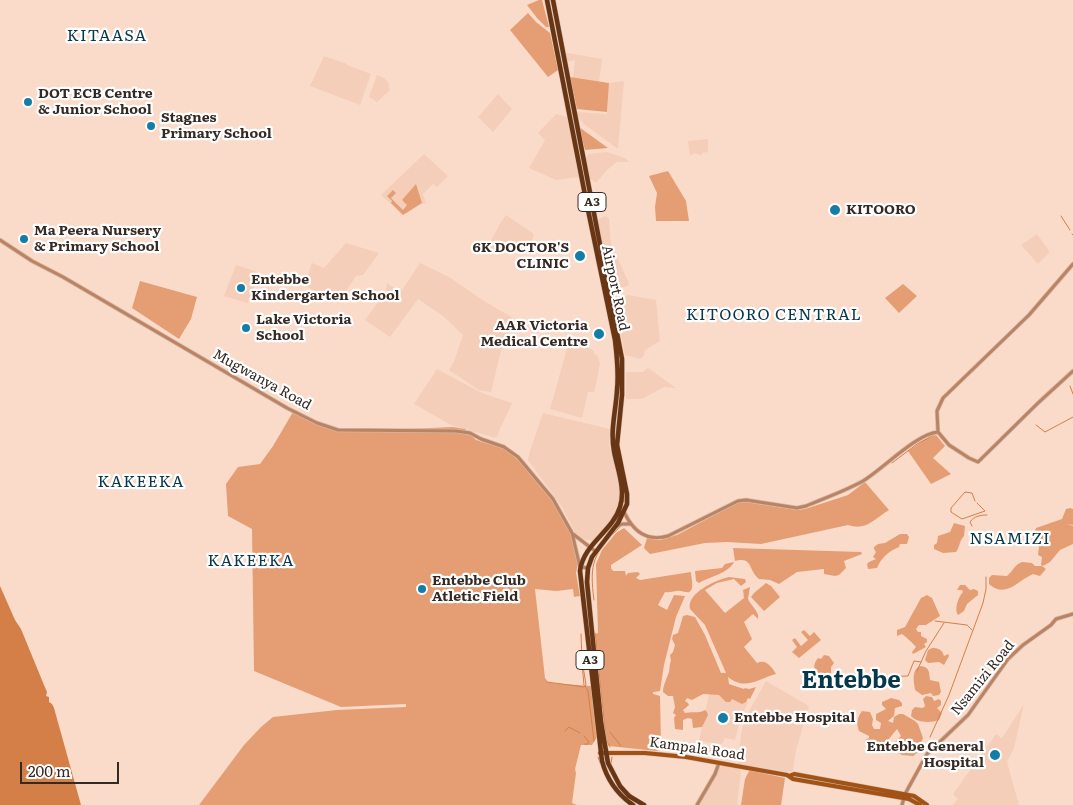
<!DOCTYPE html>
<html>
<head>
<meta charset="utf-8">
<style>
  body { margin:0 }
  #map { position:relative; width:1073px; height:805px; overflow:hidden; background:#fadbc9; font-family:Literata,serif }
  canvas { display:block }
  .scale { position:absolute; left:20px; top:762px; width:99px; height:22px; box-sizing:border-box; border:2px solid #352923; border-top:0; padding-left:6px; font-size:15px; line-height:18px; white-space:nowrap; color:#352923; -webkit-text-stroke:4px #fff; paint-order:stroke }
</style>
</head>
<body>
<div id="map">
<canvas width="1073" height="805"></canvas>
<div class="scale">200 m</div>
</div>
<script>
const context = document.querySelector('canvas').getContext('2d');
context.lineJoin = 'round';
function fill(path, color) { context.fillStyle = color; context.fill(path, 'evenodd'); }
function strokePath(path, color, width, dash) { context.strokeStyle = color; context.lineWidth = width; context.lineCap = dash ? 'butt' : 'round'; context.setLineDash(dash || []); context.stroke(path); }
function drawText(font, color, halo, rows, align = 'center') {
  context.font = font + ' Literata,serif'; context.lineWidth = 4.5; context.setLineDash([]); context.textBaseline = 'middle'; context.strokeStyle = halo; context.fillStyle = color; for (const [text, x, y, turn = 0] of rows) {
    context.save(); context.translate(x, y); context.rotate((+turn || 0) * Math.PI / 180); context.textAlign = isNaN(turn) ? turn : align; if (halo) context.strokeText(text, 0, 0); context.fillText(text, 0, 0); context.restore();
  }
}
const built = new Path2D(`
  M568,53l34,6 -3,23 -26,-4 2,-18 -9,2 -1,-8z
  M324,56l23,8 -1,3 1,-2 24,9 -11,31 -50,-19z
  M377,75l7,3 6,7 -2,1 2,4 -13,12 -8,-5z
  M624,81l-6,68 -33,-24 -7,-8 -1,-5 30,2 2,-31z
  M498,94l14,15 -19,23 -15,-15z
  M556,114l11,3 12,60 -23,3 -27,-12 16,-28 -7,-7z
  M708,139v13l-6,1v3l-7,-3 -5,3 -2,-15z
  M607,152l18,6 4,4h-12l-10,8 -11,13 -7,-5 -3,-20 2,-4z
  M424,154l24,22 -11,11 -4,-3 -10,10 3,9 -6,1 -17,11 -22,-20z
  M506,215l28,19 -4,13 -47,8 18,-33z
  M605,216l4,2 2,27 18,38 -1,3 -17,3 -5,-22 6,-1h-6l-10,-45z
  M1037,234l13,18 -12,12 -17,-19z
  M346,243l33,10 -16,22 -7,1 -18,27 -32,-17v-6l6,-17 12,5z
  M420,263l29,14 35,24 29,17 -13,36 -9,38 -12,-2 -30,-20 5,-9 9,-26 -20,-19 -25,-17 -28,38 -25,-17 21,-29 1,-8 9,6 2,-2 4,3z
  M236,265l21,7 2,4 -11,27 -24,-7z
  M628,295l28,5 4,41 -15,9 -1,5 -3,4 -16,-4 -9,-46 -2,-8 2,-2z
  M566,339l16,5 12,7v3l4,2 2,8 -4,20 -2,8h-6l-6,26 -32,-9 18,-64z
  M648,368l28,20 -12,-1 -22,12h-16v-27h17z
  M437,369l45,24 30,10 -16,35 -45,-13 -37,-21z
  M543,413l67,16 -1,15 11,42 1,19 -15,22 -13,13h-7l-10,-6 -14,-27 -34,-47 2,-9z
  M766,681l43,25 -13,44 -3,21 -5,1 -50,-8 3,-29 3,-15z
  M709,694l38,3 -1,3 2,2 -8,18 -5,20 -10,-2 -3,6 -23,-3z
  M1024,704l-10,44 -7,14 12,43h-66l5,-6 -5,-5 43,-60 6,4z
  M723,766l15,2 3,3 -4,34h-38l20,-37z`);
const green = new Path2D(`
  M539,0h3l7,27h-3l-9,-9 -10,-13z
  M528,13l8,9 14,11 8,37 -10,7 -38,-47z
  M570,77l39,6 -2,29 -30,-3z
  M579,127l29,21 -23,2z
  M668,171l18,30 3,20h-33l-1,-14 2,-14 -8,-17z
  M416,184l6,19 -19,12 -12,-12 1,-2 -5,-5 6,-6 3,3 -5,5 12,12 4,-5 -5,-5z
  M140,281l57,16 -6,22 -12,20 -47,-31z
  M903,284l14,12 -18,17 -14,-15z
  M293,412l16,9 33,11 111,-5 12,2 11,11 29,9 18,15 23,26 27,40 5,33 -2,10 4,23 -6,1 -1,-8 -17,2 -21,-2 10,89 3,4 3,1 40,3 6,51 -5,8h-11l-6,24 1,4 -4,30 5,2h-378l45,-60 17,-18 12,-10 64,-7 69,-3v-3l-65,3 -87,-36 -2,-142 -24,-13 -2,-32 12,-17 22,-3 13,-18z
  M936,435l9,11 -12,12 18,16 -20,10 -23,-33 16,-11z
  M865,482l24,28c-16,10 -23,21 -41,15l-87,19 -34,-2 -22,1 -55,11 -6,-6 3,-10 13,2 17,-5 60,-32 9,-1 51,8 8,-1 43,-14z
  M1070,508l3,1v16l-6,-1 6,2v18l-13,6 -10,12 -7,4 -2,-1 1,-8 -4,-2 1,-8 -7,-4 4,-15 26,-9 4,-10z
  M954,523l11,3 -1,10c-5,5 -4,11 -8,16l-13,1 -9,-4v-4l3,-2 1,-7 12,-4z
  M624,528l18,17 -31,20v3l2,3h12l1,5 2,-3 10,-1 2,2 -4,4 4,2 51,-8c0,5 4,18 -2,20 -3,1 -9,-2 -12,-1 -5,0 -7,2 -12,1l-7,13 9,5 7,-15 11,1 -9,21 -12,48 -4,26 -7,1v2l7,2 1,49 -2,5 -3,1 -47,-5 -3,-7 -11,-105 3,-1 -2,-69 6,-14 14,-17z
  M900,534h7l2,3 -2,7h-7l-1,3c-10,4 -18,11 -22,21l-9,1 -1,-5 2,-2 7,-3 -3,-2 3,-5 -2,-3v-2l4,-3 7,-1z
  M733,548l128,4 1,2 -18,7 2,7 -7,7 -4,1 -11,-2v-5l-27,3 -18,12 -9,-4 -11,-1c-11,-9 -6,-23 -24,-18z
  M734,562c-5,11 -25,15 -35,21l-3,-2 -1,-10 27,-3 3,-4z
  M1022,562l10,1 3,3h7l4,3 -6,7 -7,-2c-16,7 -27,25 -44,10v-6l3,-3 15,1c6,-5 7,-11 15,-14z
  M729,577l16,2 1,3 -5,4 -7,-7 -17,4 -12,7 20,23 19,-15 -1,-8 7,-3 -2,12c3,7 12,13 10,20l-5,-5 -9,8 8,17 -8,8 13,16c9,-4 14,3 19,11 -18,5 -31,17 -48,3l1,7 15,5 1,-1 4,1 7,-2 -6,12 -2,-1 -2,4 -4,2 -10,-5 -2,3h-4l-7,-7 -16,-1 -11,6 -5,-2 -2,3 3,2 1,2 -6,5 2,3c7,-2 13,1 20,-3l2,2 1,3 -6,12 -9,1 -1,-9 -4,-1 -5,2v10l-8,-1 -1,-11 2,-3 -3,-2 2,-6 -2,-11h-5l-5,-4c0,-7 4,-14 6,-20 1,-3 0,-7 2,-11l-1,-6 3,-3 2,-7 -3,-6 1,-4 5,-2 5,-17 4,-1 8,2 10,18 16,38h5l-21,-48 -15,-16c-4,-16 26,-29 39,-32z
  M766,583l5,3 9,11 -16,14 -13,-14 3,-4z
  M960,585h5l5,5 4,-1 4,2v4l-11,9 -3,7 -6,4c-4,-5 0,-18 5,-23l-1,-2h-5z
  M927,595l5,3 8,18 -14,9h-7l-3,4 2,3h3v4l6,3v3l-3,2 2,3 -13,7 -1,-2 4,-5c-4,-5 -9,-9 -14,-13l-5,2v-6l8,-3 16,-29z
  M804,630l6,6 4,-4 7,8 -22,18 -7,-6 5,-5 -5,-7 3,-2 6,8 7,-6 -7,-8z
  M932,648c6,0 10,1 12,8l4,-2 1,2 -5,9 -5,-3 -11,1 -3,-3 3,-10z
  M824,655l5,1 5,7 -3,4v10l-4,1 -3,-5 -5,1c-6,-5 -6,-10 -1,-16l3,1z
  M920,666c10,1 9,6 10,14l9,2 2,10 -2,3 -6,1 -2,-3 -9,2 -7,-5c-1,-9 -4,-19 5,-24z
  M926,696l6,1 2,4 5,-2 2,2v4l-4,3 5,5 -3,7c-8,3 -22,3 -28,-4l1,-6 3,-3 8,1 2,-2 -2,-7z
  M891,698l8,2 3,3v3l-7,2 -1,8 -6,5 5,2 1,-6 5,-3h4l12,7 3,3 5,14 -6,15 -4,3 -11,-1 -9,-5v-6l8,-8 -4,-7 -13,16 -12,3 -7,-5v-3l4,-2v-2l-10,-5c-3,-8 -2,-13 3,-20l8,1 3,7 -1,6 2,4h6l1,-6 -5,-3v-6l10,-5 -4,-4v-3z
  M749,771h4l32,7 -4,27h-40l4,-26z`);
const water = new Path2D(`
  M0,586l15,34 6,9 23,56 3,7 -1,4 3,1v5l3,2 2,4 27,97h-81z`);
const stream = new Path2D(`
  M1061,216l9,14
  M1072,234l1,1
  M1070,386l3,8
  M1036,425l9,7 28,-15
  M892,463l25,-19 17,-9
  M975,501l-3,-8 -7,-1 -14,16v4l11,7 23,-8 -8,-8
  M972,526l-2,-4c4,-6 11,-7 17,-7
  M594,600c-5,-37 -1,-47 27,-74
  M935,621l32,4 5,5
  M595,633l4,38
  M582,664l2,21
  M917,671l9,-20 18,-28
  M599,673l7,67 4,7
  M875,677l33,-1 6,-15 7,1
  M547,682l37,5 2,-2 -4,-25 -1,-26
  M585,686l3,5 6,50
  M565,731l4,-4 11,6
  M610,732l11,14
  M584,736l5,6 -1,2h-3
  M930,737l19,-42 34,-92 3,-14v-12
  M598,757l2,6
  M611,763l1,-6
  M626,790l7,6`);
const tertiary = new Path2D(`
  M0,240l32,21 31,16 224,131 30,15 21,7 118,1 14,2 11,6 23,8 14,10 35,42 19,34 8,34 8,1
  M938,432l-1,-21 6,-13 86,-83 44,-51
  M938,432l11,13 20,13 9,4 60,-59 35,-32
  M624,512c9,19 22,30 44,24l70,-35 8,-1 51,8 9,-2c19,-8 39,-15 57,-25 20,-12 53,-47 75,-49
  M616,527l6,-3h8
  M573,534l22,17
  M697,805l18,-31 4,-11
  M902,805l3,-11 22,-40 41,-39 40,-56 15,-14 28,-20 5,-6 17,-5`);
const secondary = new Path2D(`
  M600,753h45l41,4 101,18 6,4 116,20 11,6
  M789,776l5,-2 120,22 13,9`);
const trunk = new Path2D(`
  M547,0l40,205 28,135c2,17 4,33 2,50 -1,20 -7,40 -3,61 3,17 12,38 6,56 -7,24 -37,37 -40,64l22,190c5,19 15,33 31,44
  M553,0l69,359v36l-5,50 10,49v10l-9,19 -26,34 -4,11 -1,14 14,140 7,41 12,23 9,10 15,9`);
const markers = [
  [28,102,5,"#137da7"],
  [151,126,5,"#137da7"],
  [835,210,6,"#137da7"],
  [24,239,5,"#137da7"],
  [580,256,6,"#137da7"],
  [241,288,5,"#137da7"],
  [246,328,5,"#137da7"],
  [599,334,6,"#137da7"],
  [422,589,5,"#137da7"],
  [723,718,6,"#137da7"],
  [995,755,6,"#137da7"]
];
const shields = [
  [592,202,28],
  [590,660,28]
];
const shieldNames = [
  ["A3",592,202],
  ["A3",590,660]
];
const poiNames = [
  ["DOT ECB Centre",38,94],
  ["& Junior School",38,110],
  ["Stagnes",161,118],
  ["Primary School",161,134],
  ["KITOORO",846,210],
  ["Ma Peera Nursery",34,231],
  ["& Primary School",34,247],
  ["6K DOCTOR'S",569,248,"right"],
  ["CLINIC",569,264,"right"],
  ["Entebbe",251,280],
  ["Kindergarten School",251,296],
  ["Lake Victoria",256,320],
  ["School",256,336],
  ["AAR Victoria",588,326,"right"],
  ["Medical Centre",588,342,"right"],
  ["Entebbe Club",432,581],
  ["Atletic Field",432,597],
  ["Entebbe Hospital",734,718],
  ["Entebbe General",984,747,"right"],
  ["Hospital",984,763,"right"]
];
const streetNames = [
  ["Airport Road",615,288,78],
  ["Mugwanya Road",262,380,29],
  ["Nsamizi Road",983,678,-51],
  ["Kampala Road",697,749,8]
];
const quarterNames = [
  ["KITAASA",107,36],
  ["KITOORO CENTRAL",774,315],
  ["KAKEEKA",141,482],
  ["NSAMIZI",1010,539],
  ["KAKEEKA",251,561]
];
const townNames = [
  ["Entebbe",851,681]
];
fill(built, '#f4ceb8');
fill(green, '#e59e73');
fill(water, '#d47f48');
strokePath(stream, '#d47f48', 1);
strokePath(tertiary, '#d3b7a8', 4.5);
strokePath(secondary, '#d3b7a8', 5);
strokePath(trunk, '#d3b7a8', 5.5);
strokePath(tertiary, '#bb8361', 3);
strokePath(secondary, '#a35215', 4);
strokePath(trunk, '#683614', 4.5);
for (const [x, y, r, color] of markers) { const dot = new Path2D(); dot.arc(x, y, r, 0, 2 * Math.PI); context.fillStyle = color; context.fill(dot); strokePath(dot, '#fff', 2); }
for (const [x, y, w] of shields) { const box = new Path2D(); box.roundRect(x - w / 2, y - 9.5, w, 19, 4); context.fillStyle = '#fff'; context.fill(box); strokePath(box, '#352923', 1); }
drawText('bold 12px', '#352923', null, shieldNames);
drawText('bold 14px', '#352923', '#fff', poiNames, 'left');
drawText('14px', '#352923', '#fff', streetNames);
context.letterSpacing = '1px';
drawText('16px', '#06374b', '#fff', quarterNames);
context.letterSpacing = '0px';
drawText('bold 24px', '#06374b', '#fff', townNames);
</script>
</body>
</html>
